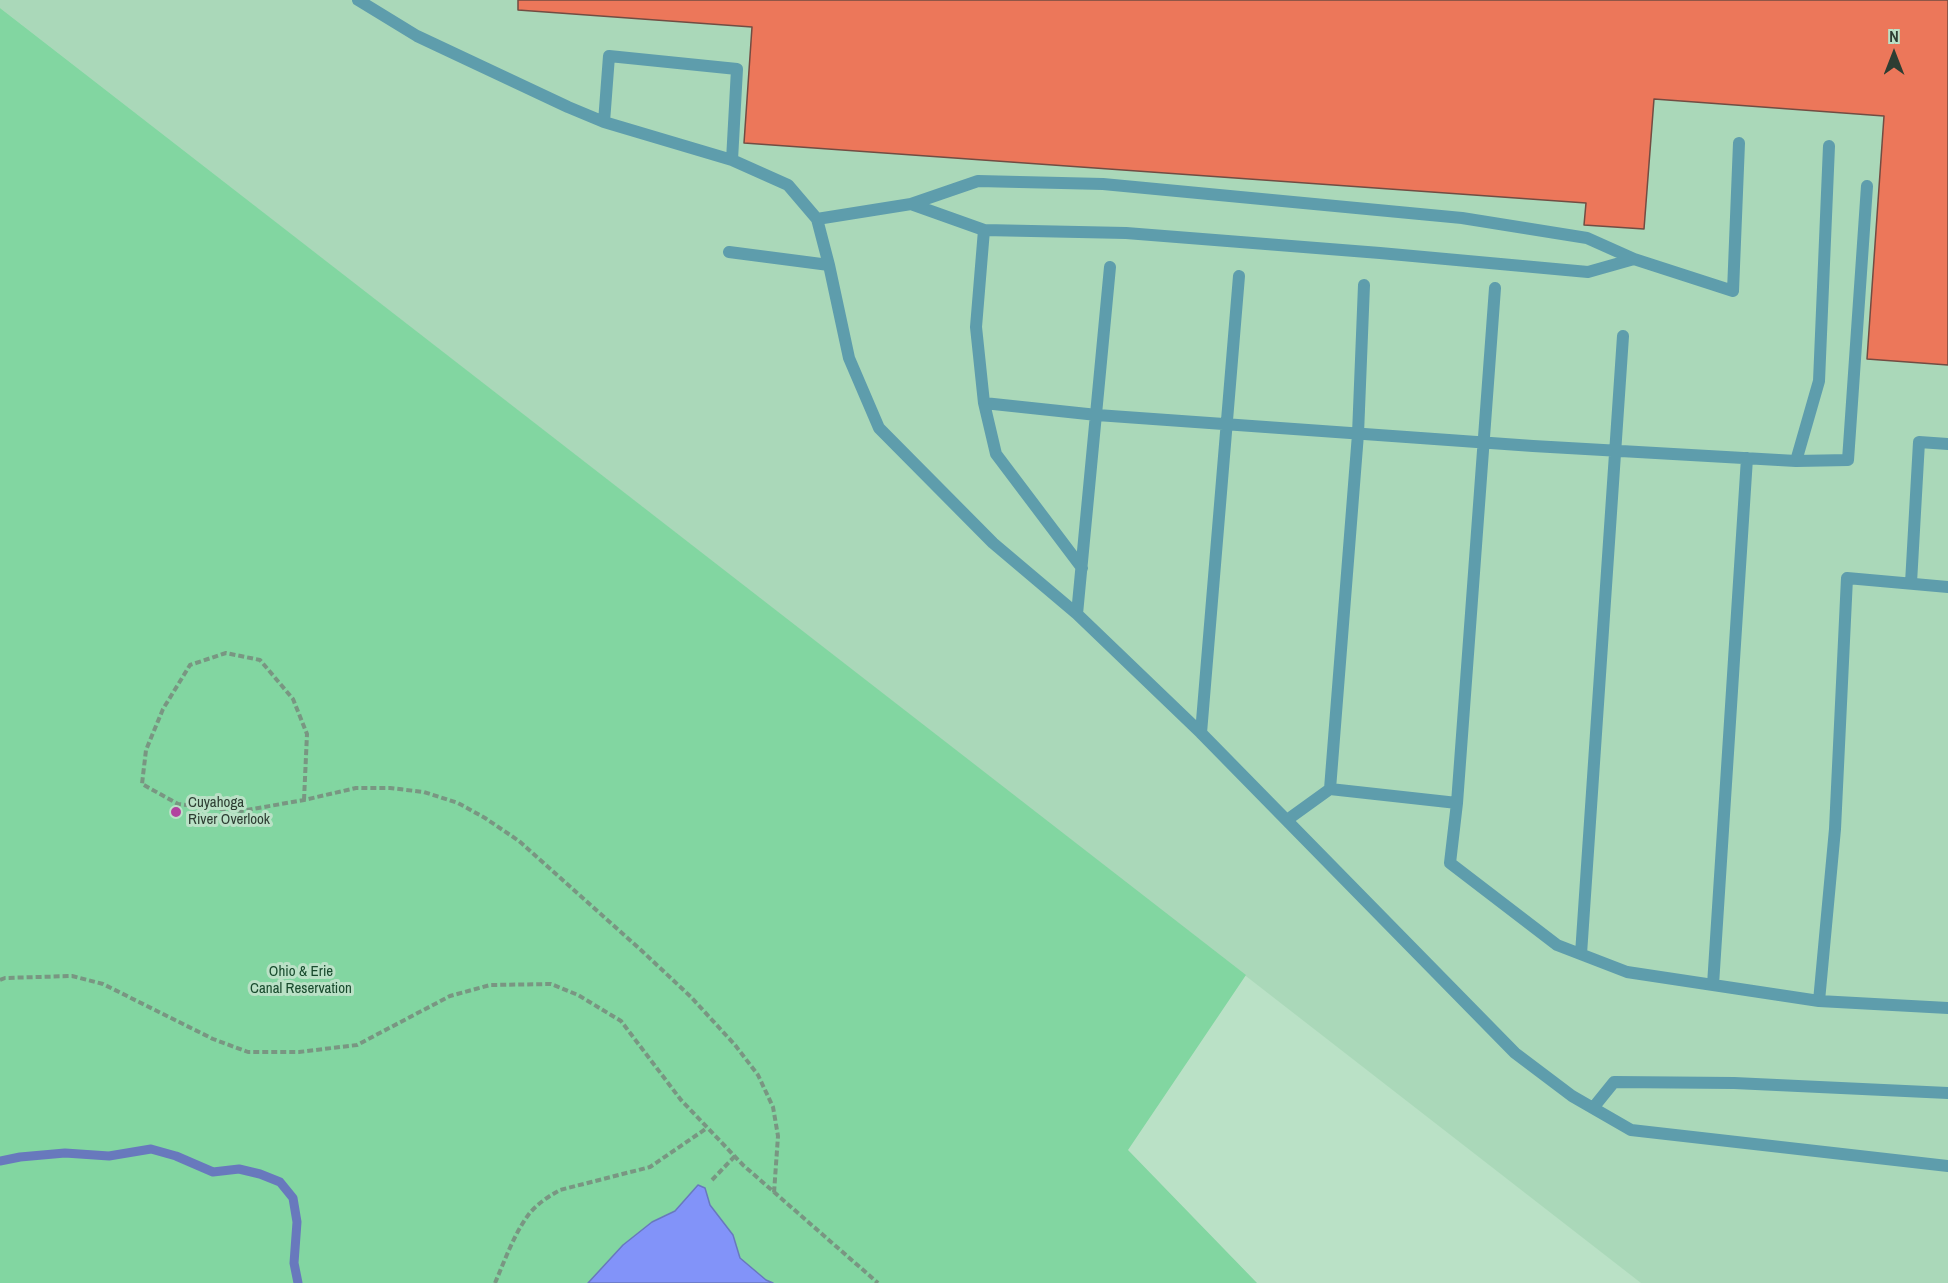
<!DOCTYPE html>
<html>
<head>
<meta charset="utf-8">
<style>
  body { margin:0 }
  #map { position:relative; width:1948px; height:1283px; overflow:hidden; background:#bae1c6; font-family:"Archivo Narrow",sans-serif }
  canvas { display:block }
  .north { position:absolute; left:1864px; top:24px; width:60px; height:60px; -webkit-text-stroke:4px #bae1c6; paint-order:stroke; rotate:0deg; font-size:16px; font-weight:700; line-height:24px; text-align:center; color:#2d3d32 }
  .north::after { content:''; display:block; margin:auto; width:21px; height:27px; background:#2d3d32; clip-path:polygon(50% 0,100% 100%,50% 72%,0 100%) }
</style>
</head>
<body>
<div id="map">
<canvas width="1948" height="1283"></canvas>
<div class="north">N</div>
</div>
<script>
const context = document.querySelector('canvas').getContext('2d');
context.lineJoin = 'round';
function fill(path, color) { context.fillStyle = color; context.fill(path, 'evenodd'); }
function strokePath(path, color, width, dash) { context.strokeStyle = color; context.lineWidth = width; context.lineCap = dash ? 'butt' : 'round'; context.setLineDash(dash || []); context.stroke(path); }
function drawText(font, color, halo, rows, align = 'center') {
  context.font = font + ' "Archivo Narrow",sans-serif'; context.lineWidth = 6; context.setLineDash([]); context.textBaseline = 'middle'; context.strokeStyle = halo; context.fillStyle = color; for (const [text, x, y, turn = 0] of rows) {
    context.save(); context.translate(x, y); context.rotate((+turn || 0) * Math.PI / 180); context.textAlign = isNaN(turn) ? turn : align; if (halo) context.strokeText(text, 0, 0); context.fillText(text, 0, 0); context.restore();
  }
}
const built = new Path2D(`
  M0,0h1948v1283h-307l-1641,-1275z`);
const green = new Path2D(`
  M0,8l1246,967 -118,175 129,133h-1257z`);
const water = new Path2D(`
  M698,1185l7,3 5,17 23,30 7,23 26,22 7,3h-185l35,-38 29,-23 23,-11z`);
const stream = new Path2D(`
  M0,1161l20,-4 45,-4 44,3 42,-7 25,7 37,16 26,-3 21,5 20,8 13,16 4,24 -3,41 4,20`);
const building = new Path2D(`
  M518,0h1430v365l-81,-6 17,-243 -230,-17 -10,130 -60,-4 2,-22 -842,-60 8,-116 -234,-17z`);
const path = new Path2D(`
  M304,800l3,-66 -14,-35 -33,-39 -34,-7 -36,12 -27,44 -17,41 -4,34 36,20 63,7 63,-11 52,-12h34l34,4 34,11 27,15 34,23 123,110 49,46 44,48 23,30 15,32 5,29 -4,57
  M0,980l5,-2 67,-2 31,8 110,55 35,13h51l58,-7 93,-49 40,-11 61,-1 27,11 43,26 60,79 62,65 135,118
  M712,1180l23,-24
  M495,1283c10,-23 19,-49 34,-69 8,-10 20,-18 31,-24l90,-23 57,-39`);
const service = new Path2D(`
  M358,0l59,36 151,71 36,15
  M732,160l5,-91 -128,-13 -5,66 128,38 56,25 29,34 12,46 20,93 30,70 114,115 84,71 124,119 314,320 57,43 59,34 317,36
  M911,204l73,26 142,3 254,20 208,19 46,-13
  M817,219l94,-15 67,-23 125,3 359,34 125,20 47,21 99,32 6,-148
  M984,230l-8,97 8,76
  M729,252l100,13
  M1796,461l52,-1 19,-274
  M1082,568l-86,-114 -12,-51 113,12 436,31 263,15 23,-80 10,-235
  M1911,583l8,-141 29,2
  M1948,587l-101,-9 -12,251 -16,172 129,7
  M1077,614l33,-347
  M1201,733l38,-457
  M1330,789l28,-355 6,-149
  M1457,803l38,-515
  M1287,820l43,-31 127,14 -7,60 107,82 70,27 192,29
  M1581,954l42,-618
  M1713,985l34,-527
  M1593,1108l21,-26 120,1 214,10`);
const markers = [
  [176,812,6,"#b2429f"]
];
const poiNames = [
  ["Cuyahoga",188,803],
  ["River Overlook",188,820]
];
const parkNames = [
  ["Ohio & Erie",301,972],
  ["Canal Reservation",301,989]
];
fill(built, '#aad8b9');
fill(green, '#82d6a1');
fill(water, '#8293f9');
strokePath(water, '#6879bd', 1.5);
strokePath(stream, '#6879bd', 9);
fill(building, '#ec775a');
strokePath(building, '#724c42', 1.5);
strokePath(path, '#799682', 4, [6, 3]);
strokePath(service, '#5e9dac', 12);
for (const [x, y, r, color] of markers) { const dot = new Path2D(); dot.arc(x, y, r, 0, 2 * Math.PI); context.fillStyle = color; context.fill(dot); strokePath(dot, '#bae1c6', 2); }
drawText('15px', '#2d3d32', '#bae1c6', poiNames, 'left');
drawText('15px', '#184a2d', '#bae1c6', parkNames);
</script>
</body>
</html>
